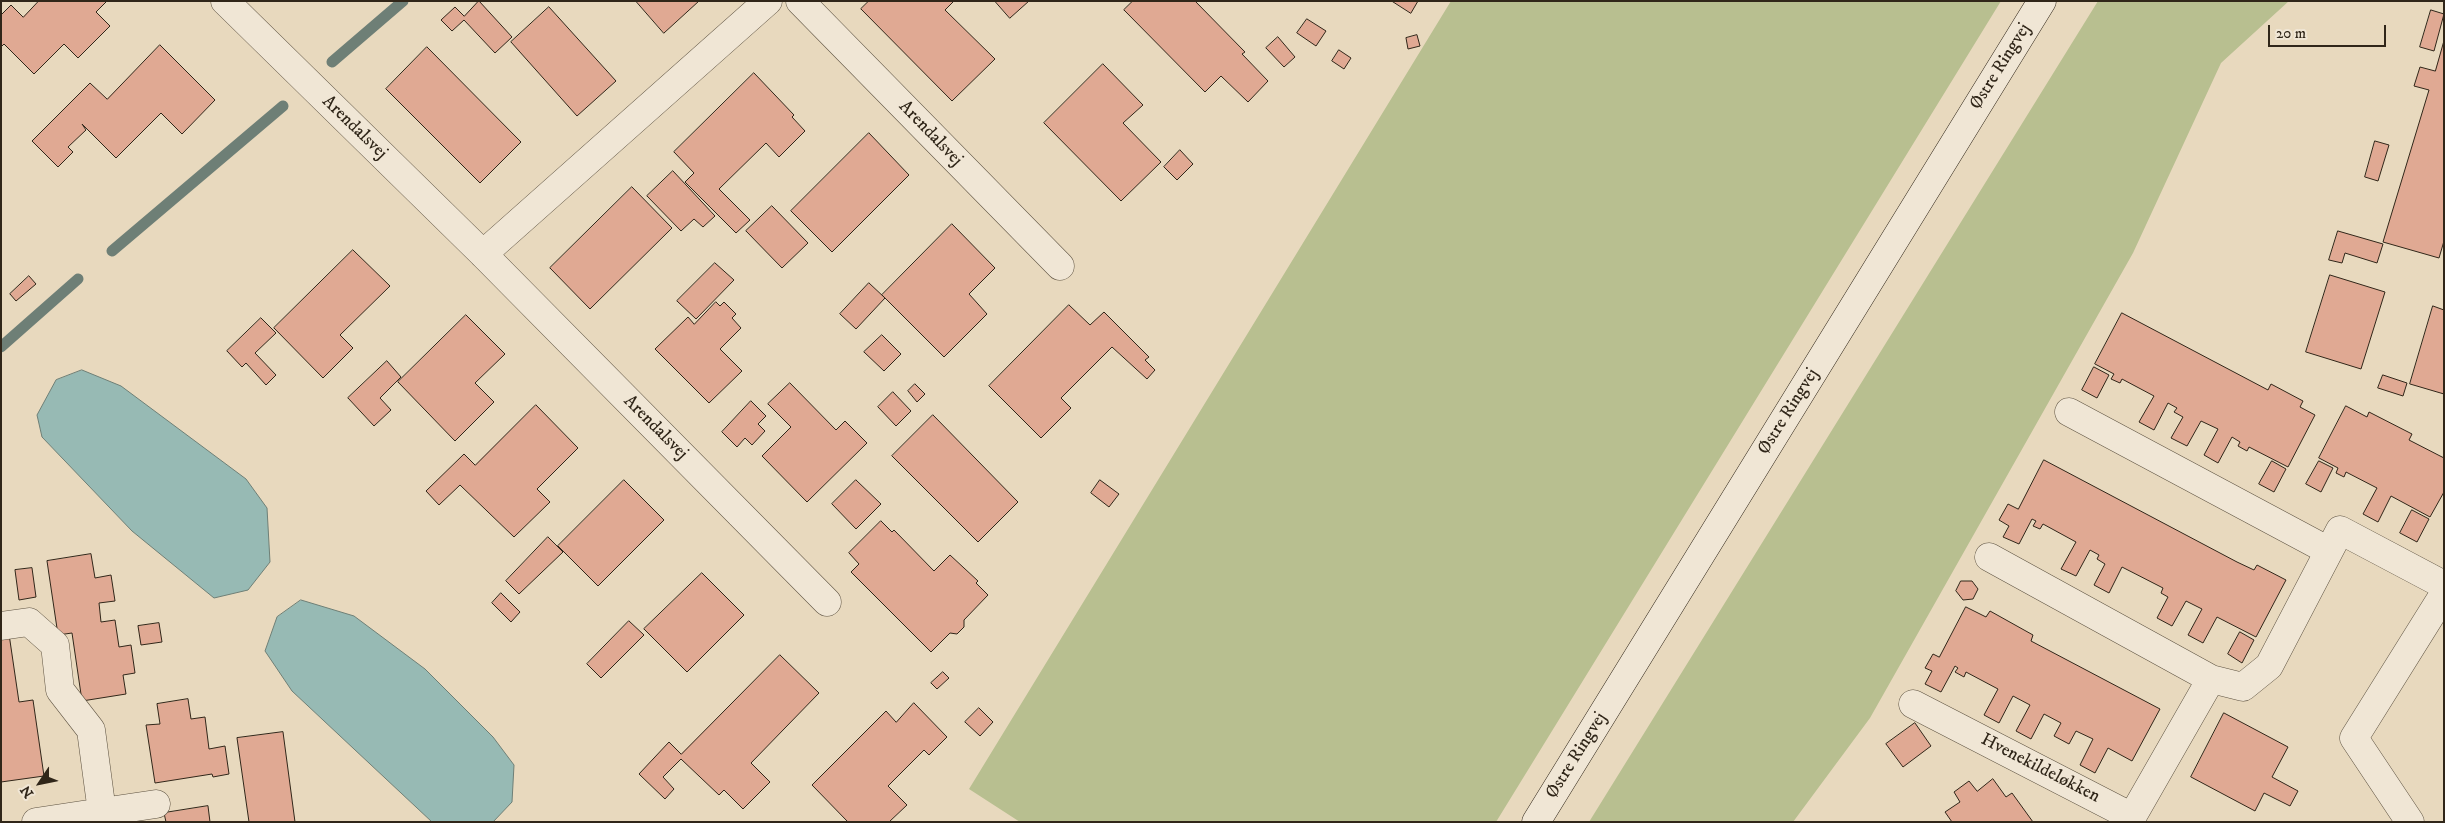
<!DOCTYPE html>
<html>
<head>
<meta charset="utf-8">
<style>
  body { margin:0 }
  #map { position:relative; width:2445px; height:823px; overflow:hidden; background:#e8d9be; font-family:"IM FELL DW Pica",serif }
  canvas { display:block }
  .frame { position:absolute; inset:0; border:2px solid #302619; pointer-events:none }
  .north { position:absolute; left:15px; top:758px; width:50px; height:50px; -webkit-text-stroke:4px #f0e6d5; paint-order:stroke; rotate:236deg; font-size:14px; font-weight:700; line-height:20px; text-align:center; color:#302619 }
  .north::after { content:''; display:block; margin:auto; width:18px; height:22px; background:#302619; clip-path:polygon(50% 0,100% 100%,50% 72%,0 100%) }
  .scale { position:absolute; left:2268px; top:25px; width:118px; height:22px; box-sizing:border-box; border:2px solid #302619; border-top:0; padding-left:6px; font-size:15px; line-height:18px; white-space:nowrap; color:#302619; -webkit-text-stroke:4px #f0e6d5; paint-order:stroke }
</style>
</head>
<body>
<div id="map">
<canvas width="2445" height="823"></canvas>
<div class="frame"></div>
<div class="north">N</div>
<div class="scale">20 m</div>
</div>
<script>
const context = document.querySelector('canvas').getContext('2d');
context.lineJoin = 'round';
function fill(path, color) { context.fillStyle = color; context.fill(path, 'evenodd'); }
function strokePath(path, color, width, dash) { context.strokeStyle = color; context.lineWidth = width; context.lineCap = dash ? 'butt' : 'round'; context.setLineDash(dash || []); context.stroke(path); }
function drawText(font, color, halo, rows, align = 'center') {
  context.font = font + ' "IM FELL DW Pica",serif'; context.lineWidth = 4; context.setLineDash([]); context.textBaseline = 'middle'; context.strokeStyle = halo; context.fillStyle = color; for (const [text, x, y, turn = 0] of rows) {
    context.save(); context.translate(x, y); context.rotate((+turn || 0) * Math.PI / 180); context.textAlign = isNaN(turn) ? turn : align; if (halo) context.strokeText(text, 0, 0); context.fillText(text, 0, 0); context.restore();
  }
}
const green = new Path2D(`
  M1451,1h550l-505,821h-476l-51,-33z
  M2098,1h191l-68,62 -88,190 -263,465 -77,104h-204z`);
const water = new Path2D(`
  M82,370l39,16 125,93 21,29 3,54 -22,28 -34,8 -82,-67 -90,-94 -5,-22 19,-35z
  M301,600l53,16 71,53 68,68 21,28 -2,37 -19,20h-61l-140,-131 -27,-40 12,-34z`);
const stream = new Path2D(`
  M332,62l71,-61
  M112,251l171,-145
  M1,347l77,-68`);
const building = new Path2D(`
  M39,1h68l-11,11 14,14 -32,32 -14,-14 -30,30 -30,-30 -3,3v-32l10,-10 12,12z
  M479,1l33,36 -17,16 -31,-33 -12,11 -11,-11 14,-13 9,9z
  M636,1h63l-35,32z
  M869,1h85l-9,9 50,49 -43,42 -91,-92z
  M995,1h34l-19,17z
  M1133,1h62l50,51 -3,2 26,27 -20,21 -27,-26 -16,16 -81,-82z
  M1392,1h26l-7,12z
  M549,7l67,74 -39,35 -66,-74z
  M2431,10l13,4 -10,37 -14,-4z
  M1307,19l19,12 -10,15 -19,-13z
  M1417,35l3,11 -12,3 -2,-11z
  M1278,37l17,20 -11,10 -18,-19z
  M2444,41v200l-5,17 -56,-16 46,-152 -15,-4 6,-19 15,4z
  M160,45l55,55 -33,34 -21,-21 -45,45 -34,-34 4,6 -18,17 5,5 -15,15 -26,-26 58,-58 17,16z
  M427,47l94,95 -41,41 -94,-94z
  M1339,50l12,8 -7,11 -12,-8z
  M1103,64l40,41 -20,18 38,39 -40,39 -77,-78z
  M754,73l40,42 -2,2 13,14 -26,26 -13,-14 -47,46 31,31 -14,13 -51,-51 9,-9 -20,-21z
  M869,133l40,42 -77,77 -41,-41z
  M2375,141l14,4 -11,36 -13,-4z
  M1180,150l13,14 -16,16 -13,-13z
  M673,171l42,45 -12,11 -9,-8 -13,12 -34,-35z
  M632,187l40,41 -82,81 -40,-41z
  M772,206l36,37 -26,25 -36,-37z
  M952,224l43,44 -26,26 18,20 -43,43 -62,-62z
  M2338,231l45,13 -6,19 -32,-10 -3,10 -13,-3z
  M353,250l37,36 -50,49 13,13 -30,30 -49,-50z
  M715,263l19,17 -38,39 -19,-18z
  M2330,275l55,17 -24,77 -55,-17z
  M29,276l7,8 -20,17 -6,-7z
  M869,283l16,15 -29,31 -16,-15z
  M716,302l4,4 4,-4 12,12 -4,4 9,10 -21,21 22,22 -33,32 -54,-54 33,-32 6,7z
  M1069,305l21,20 14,-13 45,45 -4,3 10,10 -8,9 -35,-32 -51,51 10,10 -30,30 -52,-52z
  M2433,306l11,4v84l-34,-10z
  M2122,313l146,77 3,-6 32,17 -3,6 15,8 -27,52 -39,-20 -2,4 -9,-5 2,-4 -8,-5 -14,26 -14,-8 14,-26 -17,-8 -14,25 -16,-8 12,-21 -9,-5 3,-4 -9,-5 -14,27 -15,-8 15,-26 -32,-17 -2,4 -9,-4 3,-5 -19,-10z
  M466,315l39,39 -30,29 19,19 -39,39 -57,-59z
  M261,318l15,15 -21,20 21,22 -10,10 -20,-22 -4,4 -15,-16z
  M882,335l19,19 -17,17 -20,-19z
  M387,361l14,16 -21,21 11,12 -17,16 -26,-28z
  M2094,367l15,8 -12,23 -15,-8z
  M2383,375l24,8 -4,13 -25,-8z
  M790,383l46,47 9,-9 22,22 -60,59 -45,-46 29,-29 -23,-23z
  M915,384l10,10 -8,8 -9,-11z
  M893,392l18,19 -15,15 -18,-19z
  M751,401l15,15 -8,8 7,7 -13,14 -7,-7 -8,9 -15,-15z
  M536,405l42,43 -41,41 13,13 -36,35 -54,-52 -21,20 -13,-14 38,-37 11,11z
  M2346,406l21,11 2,-5 43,22 -3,6 35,18v34l-14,25 -39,-21 -13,26 -15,-8 14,-26 -31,-16 -2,5 -8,-4 2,-5 -19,-10z
  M933,415l85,87 -40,40 -86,-86z
  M2044,460l193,102 17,8 3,-5 29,15 -30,57 -39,-20 -14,26 -15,-8 14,-26 -16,-8 -14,25 -15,-8 11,-21 -7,-4 2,-5 -41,-21 -13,26 -15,-8 11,-21 -8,-5 2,-4 -9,-5 -14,26 -15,-7 15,-27 -33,-18 -3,5 -7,-3 3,-5 -4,-2 -13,25 -16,-7 6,-11 -10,-6 9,-16 10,5z
  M2272,461l14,8 -12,23 -15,-8z
  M2319,461l14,7 -12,24 -15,-8z
  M624,480l40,40 -66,66 -40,-40z
  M856,480l25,24 -25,25 -24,-25z
  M1100,480l19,14 -10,13 -18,-14z
  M2412,510l17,9 -12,23 -17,-9z
  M881,521l11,11 2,-2 40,41 16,-16 28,26 -2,2 12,12 -24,25v7l-7,7 -7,-1 -19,19 -80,-80 8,-8 -10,-11z
  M548,537l15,15 -44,42 -13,-13z
  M91,554l4,24 16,-3 4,26 -16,2 2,19 14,-2 4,27 12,-2 4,28 -12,2 3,19 -44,7 -10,-68 -14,2 -11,-74z
  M32,568l4,29 -17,3 -4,-30z
  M702,573l42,42 -57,57 -43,-43z
  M1961,581h11l6,8 -5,10 -10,1 -7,-9z
  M501,593l19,19 -9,10 -19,-19z
  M1966,607l20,10 4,-6 43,24 -2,6 129,68 -28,52 -24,-13 -13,25 -15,-8 13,-26 -17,-8 -7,13 -15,-8 7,-13 -17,-9 -13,25 -15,-8 14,-26 -17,-9 -14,27 -15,-8 14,-26 -32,-17 -2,5 -9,-5 3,-4 -3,-2 -14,26 -16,-8 7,-13 -7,-3 8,-14 6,3z
  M629,621l15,14 -43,43 -14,-14z
  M159,623l3,19 -21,3 -3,-19z
  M2240,632l14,8 -12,23 -14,-9z
  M9,634l10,68 14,-2 11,76 -43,6v-147z
  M780,655l39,38 -68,70 19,19 -27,27 -19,-19 -5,5 -38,-36 -18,18 11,12 -9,10 -26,-25 30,-32 12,12z
  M943,672l6,6 -12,11 -6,-6z
  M188,699l3,20 14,-2 4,32 16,-3 4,28 -16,3 -1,-3 -57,9 -9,-58 14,-1 -3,-20z
  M914,703l33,34 -18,18 -5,-5 -36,36 19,19 -18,17h-41l-36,-37 74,-74 10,11z
  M979,708l14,14 -13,14 -15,-14z
  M2224,713l64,34 -16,30 26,14 -8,15 -26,-13 -9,18 -64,-34z
  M1915,723l16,23 -28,21 -17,-23z
  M283,732l12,90h-46l-12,-84z
  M1993,779l13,18 6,-4 21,29h-81l-7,-10 15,-10 -6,-10 15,-11 8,10z
  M208,806l2,16h-44l-2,-9z`);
const street = new Path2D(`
  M225,1l258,253 344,348
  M800,1l260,265
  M483,254l285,-253
  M2069,412l260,139
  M1989,557l222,122 32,8 26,-21 71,-136 104,55
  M1,626l28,-4 26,23 5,45 31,40 11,82 -66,10
  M1913,704l219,113 79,-138
  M102,812l54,-8
  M2410,822l-56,-84 90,-144`);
const secondary = new Path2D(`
  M1536,822l506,-821`);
const streetNames = [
  ["Østre Ringvej",2001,67,-58],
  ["Arendalsvej",354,128,44],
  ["Arendalsvej",930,134,46],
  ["Østre Ringvej",1789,412,-58],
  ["Arendalsvej",655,428,45],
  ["Østre Ringvej",1577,756,-58],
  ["Hvenekildeløkken",2040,769,27]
];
fill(green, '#b8bf90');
fill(water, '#97bab4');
strokePath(water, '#6e7f76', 1);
strokePath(stream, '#6e7f76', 11);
fill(building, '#e0a993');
strokePath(building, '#302619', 1);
strokePath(street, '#5e5342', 29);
strokePath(secondary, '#302619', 29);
strokePath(street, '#f0e6d5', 28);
strokePath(secondary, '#f0e6d5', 28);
drawText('18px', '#302619', '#f0e6d5', streetNames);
</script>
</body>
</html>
